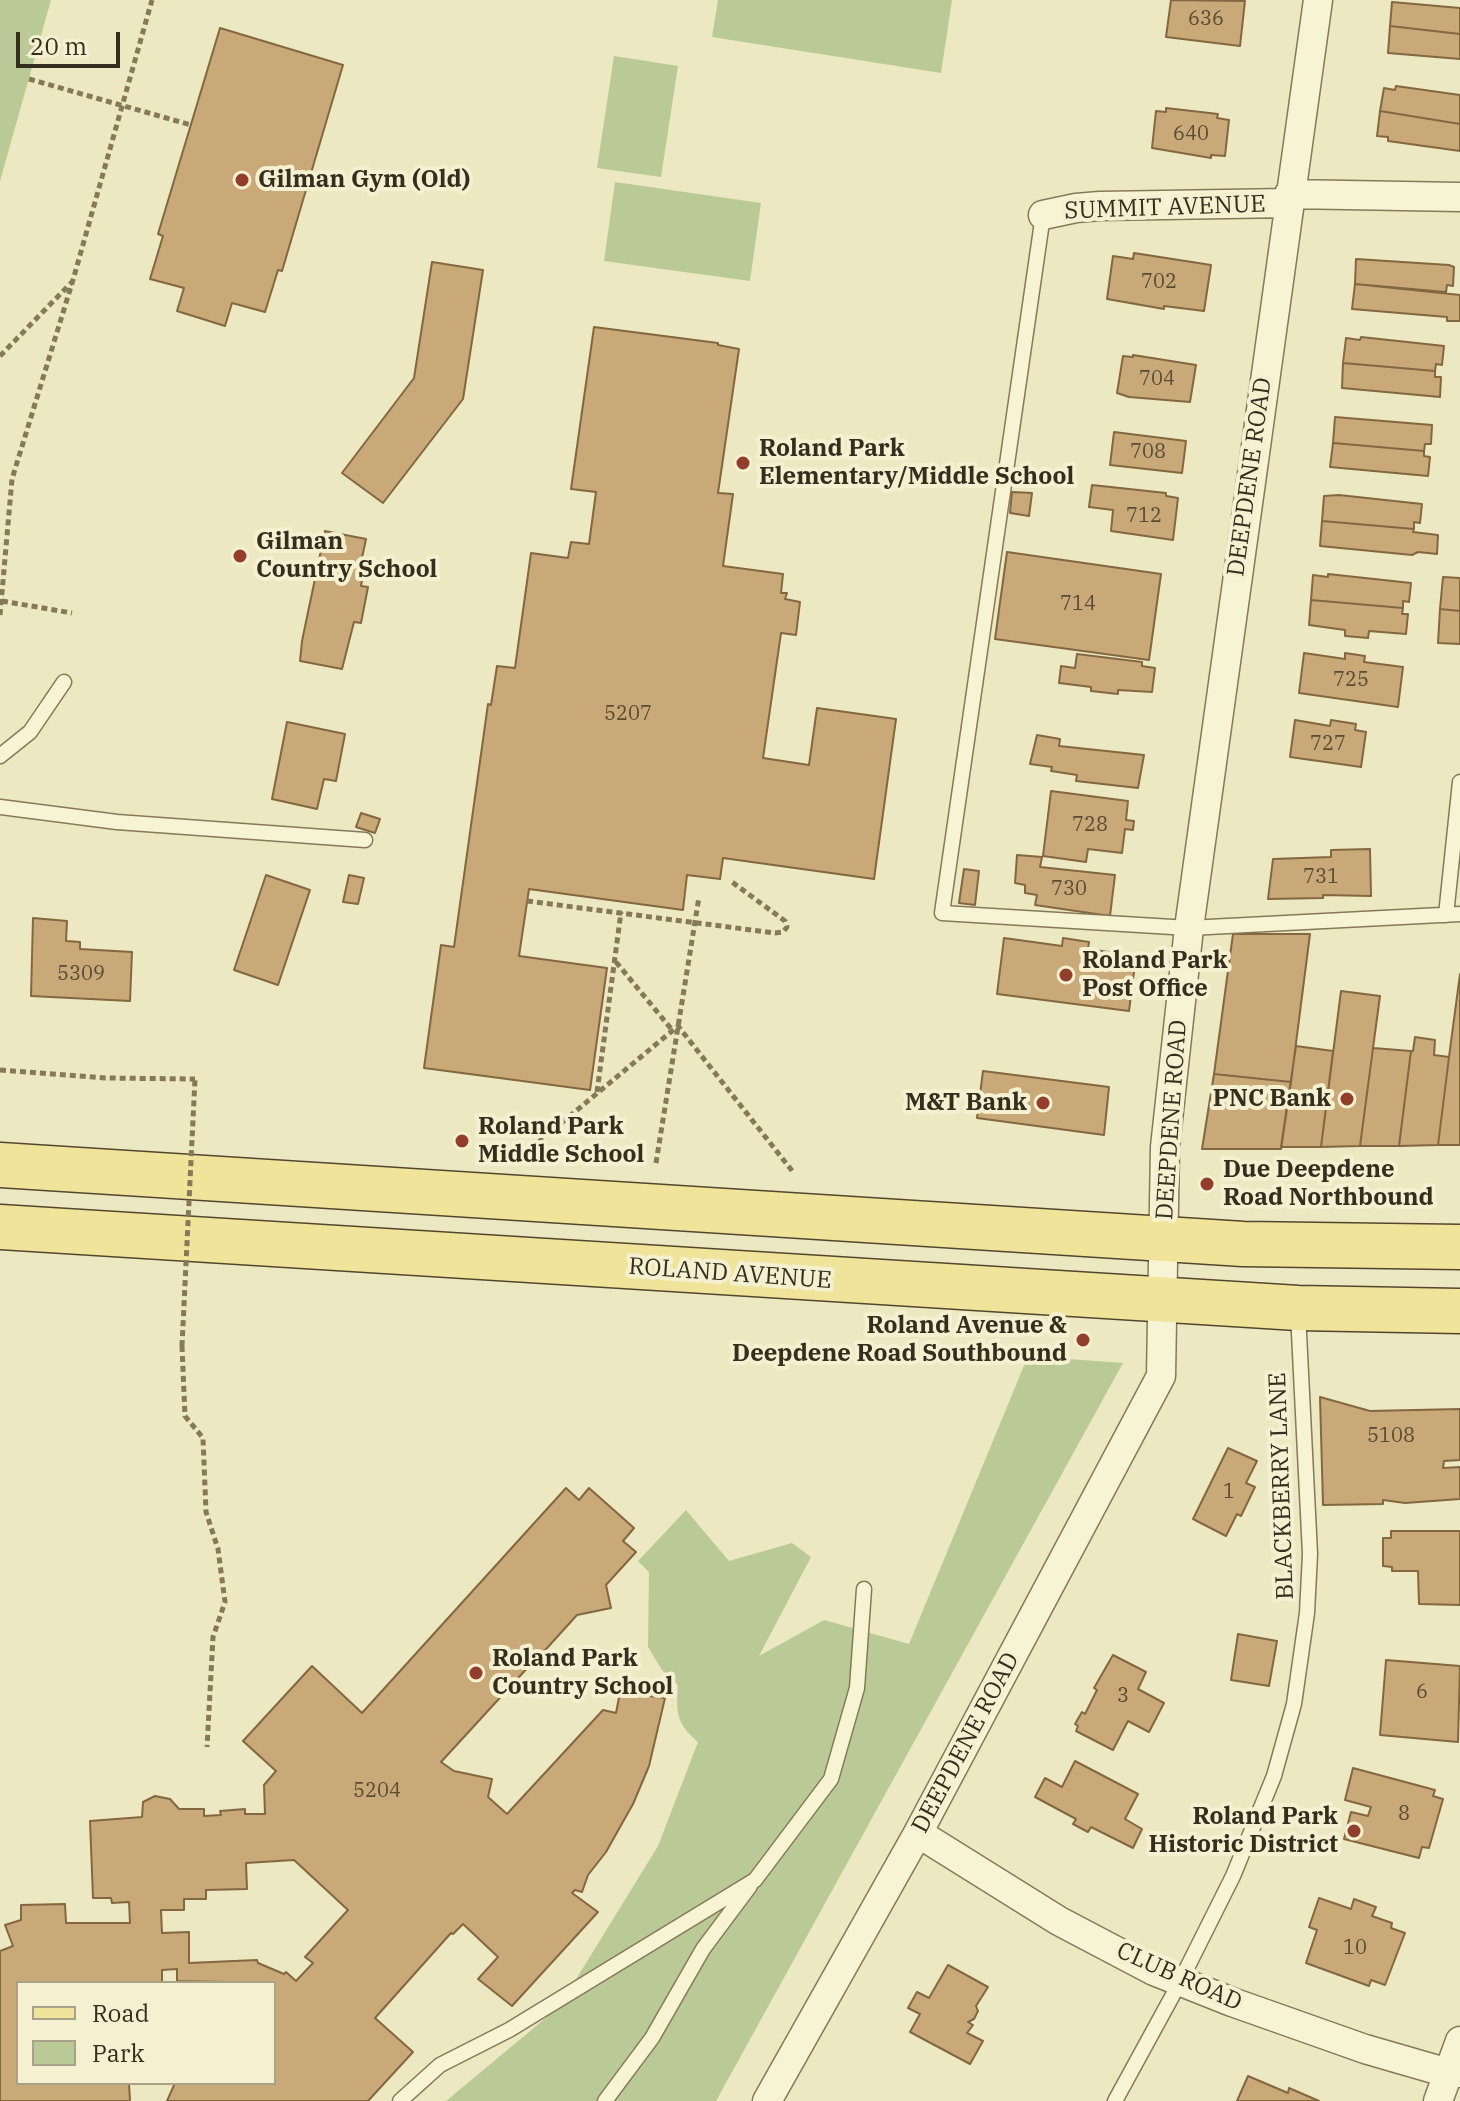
<!DOCTYPE html>
<html>
<head>
<meta charset="utf-8">
<style>
  body { margin:0 }
  #map { position:relative; width:1460px; height:2101px; overflow:hidden; background:#ece8c1; font-family:"IBM Plex Serif",serif }
  canvas { display:block }
  .legend { position:absolute; left:16px; top:1981px; width:260px; height:104px; box-sizing:border-box; background:#f4f0d0; border:2px solid #a8a288; margin:0; padding:10px 14px; list-style:none; font-size:24px; color:#352d1d }
  .legend li { display:flex; align-items:center; gap:16px; height:40px }
  .legend b { width:40px; border:2px solid #a8a288 }
  .scale { position:absolute; left:16px; top:32px; width:104px; height:36px; box-sizing:border-box; border:4px solid #352d1d; border-top:0; padding-left:10px; font-size:24px; line-height:28px; white-space:nowrap; color:#352d1d; -webkit-text-stroke:6px #f4f0d0; paint-order:stroke }
</style>
</head>
<body>
<div id="map">
<canvas width="1460" height="2101"></canvas>
<ul class="legend">
<li><b style="height:10px;background:#efe49a"></b>Road</li>
<li><b style="height:22px;background:#baca96"></b>Park</li>
</ul>
<div class="scale">20 m</div>
</div>
<script>
const context = document.querySelector('canvas').getContext('2d');
context.lineJoin = 'round';
function fill(path, color) { context.fillStyle = color; context.fill(path, 'evenodd'); }
function strokePath(path, color, width, dash) { context.strokeStyle = color; context.lineWidth = width; context.lineCap = dash ? 'butt' : 'round'; context.setLineDash(dash || []); context.stroke(path); }
function drawText(font, color, halo, rows, align = 'center') {
  context.font = font + ' "IBM Plex Serif",serif'; context.lineWidth = 8; context.setLineDash([]); context.textBaseline = 'middle'; context.strokeStyle = halo; context.fillStyle = color; for (const [text, x, y, turn = 0] of rows) {
    context.save(); context.translate(x, y); context.rotate((+turn || 0) * Math.PI / 180); context.textAlign = isNaN(turn) ? turn : align; if (halo) context.strokeText(text, 0, 0); context.fillText(text, 0, 0); context.restore();
  }
}
const green = new Path2D(`
  M0,0h51l-51,181z
  M718,0h234l-11,73 -229,-36z
  M614,56l64,10 -17,111 -64,-9z
  M615,182l146,21 -11,78 -146,-20z
  M1028,1356l95,7 -407,738h-270l113,-94 99,-161 40,-104c-22,-19 -22,-29 -20,-57l-16,-15 -14,-23 1,-75 -11,-11 48,-51 43,51 63,-18 19,14 -52,99 65,-36 85,24z`);
const building = new Path2D(`
  M1171,0l74,1 -5,45 -74,-9z
  M1392,2l68,6v26l-70,-8z
  M1390,26l70,8v25l-72,-6z
  M220,28l123,37 -61,206 -4,-1 -13,42 -33,-9 -7,23 -48,-15 7,-23 -34,-9 13,-43 -5,-2z
  M1396,86l64,9v29l-80,-13 4,-23 11,2z
  M1166,108l52,6 -1,4 12,2 -4,36 -14,-1v3l-59,-10 4,-37 10,1z
  M1380,111l80,13v27l-72,-10v-4l-11,-1z
  M1134,253l77,12 -7,46 -40,-5v3l-57,-10 6,-43 20,3z
  M1356,259l93,6 5,2 -1,19 -6,-1 -1,7 -91,-8z
  M432,262l51,8 -20,129 -80,104 -41,-30 72,-95z
  M1355,284l105,11v26h-13v-4l-95,-8z
  M594,327l124,16v2l21,4 -21,144 15,1 -10,72 60,8 -2,19h6l-2,6 15,3 -4,33 -15,-2 -18,125 46,7 8,-57 79,11 -22,160 -151,-21 -3,21 -33,-4 -4,35 -154,-21 -10,67 88,12 -17,122 -166,-22 17,-123 13,2 34,-243 3,1 6,-39 18,2 16,-115 37,5 3,-16 18,2 7,-52 -25,-3z
  M1361,337l83,9 -2,19 -6,-1 -1,7 -92,-8 3,-25 14,2z
  M1133,355l63,10 -6,37 -61,-5 -12,-4 6,-37 10,1z
  M1343,363l92,8v6h6l-1,20 -98,-9z
  M1335,417l97,8 -1,19h-6l-1,7 -91,-8z
  M1114,432l72,9 -4,32 -72,-8z
  M1333,443l91,8v5l6,1 -2,19 -98,-9z
  M1092,485l74,8v3l12,2 -5,42 -62,-9 2,-21 -24,-3z
  M1012,492l20,1 -3,23 -19,-3z
  M1339,495l83,9 -2,19 -6,-1v7l-92,-8 2,-25z
  M1322,521l92,8 -1,3 25,3 -1,19 -19,-2 -6,3 -92,-9z
  M325,531l41,8 -4,19h4l-5,28 7,1 -7,36 -7,-1 -12,47 -42,-8 2,-20z
  M1007,552l154,22 -12,86 -154,-21z
  M1328,574l83,9 -2,19 -6,-1v7l-92,-8 2,-25 15,2z
  M1443,577l17,1v33l-20,-2z
  M1311,600l92,8 -1,6h6l-2,20 -37,-3 -1,7 -23,-2v-6l-36,-5z
  M1440,609l20,2v33l-22,-1z
  M1304,653l41,6v-6l20,3 -1,6 39,5 -5,40 -99,-14z
  M1077,654l65,8v4l13,2 -3,24 -34,-2v4l-27,-3v-4l-32,-4 2,-17 14,2z
  M1295,720l35,6 1,-6 25,4 -1,6 11,2 -5,35 -71,-10z
  M287,722l58,12 -9,47 -12,-2 -7,30 -45,-10z
  M1037,735l23,4 -1,7 85,9 -6,33 -62,-7 1,-6 -26,-4 1,-4 -22,-3z
  M1051,791l77,10 -2,19 8,1 -1,9 -8,-1 -3,24 -34,-4 -2,13 -43,-6z
  M361,813l19,6 -5,14 -19,-6z
  M1370,849l1,47 -48,-1v3l-55,1 5,-40 58,-2v-7z
  M1017,855l25,2 -2,10 75,8 -5,41 -75,-11 2,-10 -12,-2v-8l-10,-2z
  M964,869l15,2 -4,34 -16,-2z
  M266,875l44,15 -32,95 -44,-15z
  M349,875l15,3 -6,26 -15,-2z
  M33,918l34,3 -1,20 14,1v7l52,3 -2,49 -99,-5z
  M1233,934h77l-19,148 -77,-8z
  M1004,938l58,8 1,-8 26,4 -1,7 48,7 -7,55 -132,-17z
  M1460,974v171h-22l11,-88z
  M1341,991l39,5 -7,52 -13,98 -39,1z
  M1415,1037l20,3 -1,15 15,2 -11,88 -39,1 12,-95h2z
  M1296,1046l37,5 -12,96h-40z
  M1373,1048l38,3 -12,95h-39z
  M983,1071l126,16 -5,48 -127,-17z
  M1214,1074l77,8 -10,67h-79z
  M1320,1397l50,14 90,-2v51l-16,1 -1,7 17,-1v32l-55,4 -22,-3v4l-60,1z
  M1228,1448l29,13 -11,22 9,4 -14,29 -4,-2 -11,22 -33,-17z
  M566,1488l13,12 10,-12 45,40 -11,13 13,11 -30,33 5,23 -34,7 -39,43 -2,-2 -8,8 2,1 -89,97 13,9 38,8 -4,18 19,17 96,-104 13,3 4,-21 45,6 -16,68 -16,38 -27,48 -18,23 -6,17 -7,-2 -3,3 26,19 -86,94 -34,-27 20,-22 -35,-33 -10,10 -2,-1 -76,85 38,34 -45,49h-201l8,-18h99v-100l-97,-2v-12l-15,1v13h-144v100h111l1,18h-130v-150l13,-5 -8,-21 16,-5v-15l44,-1 1,19h64l-1,-21 -17,1 -1,-5h-18l-3,-77 52,-4 1,-15 12,-6 15,3 9,10h25v7l17,-1 -1,-4 25,-2v5h20l-1,-29 12,-14 -33,-30 69,-75 50,47zM294,1860l54,50 -43,47 8,6 -17,18 -10,-9 -2,2 -26,-11 -1,-3 -68,3v-31l-27,1 -1,-23h23v-11h22v-9l41,-1 -1,-26z
  M1391,1531h69v74l-41,-1 -1,-33h-26v-4l-9,-1v-28h8z
  M1238,1634l39,7 -8,45 -38,-6z
  M1113,1655l33,17 -8,17 26,14 -15,29 -21,-11 -15,29 -37,-19 2,-5 -3,-2 7,-12 3,2 12,-24 -3,-2z
  M1386,1660l74,6 -2,76 -78,-7z
  M1075,1761l63,33 -13,25 17,10 -9,19 -42,-21 -3,5 -15,-8 3,-5 -41,-22 10,-19 17,9z
  M1353,1768l82,22 -2,6 10,3 -14,49 -7,-1 -3,11 -75,-19 7,-27 17,4 3,-9 -26,-7z
  M1319,1898l32,11 3,-10 22,8 -4,9 20,7 -1,5 14,5 -20,52 -14,-5 -2,6 -63,-23 11,-33 -8,-3z
  M948,1965l40,22 -12,19 2,5 -4,8 -6,3 5,3 -6,8 16,8 -13,23 -60,-32 10,-18 -12,-6 9,-16 12,6z
  M1248,2076l40,17 1,-5 30,13h-82z`);
const path = new Path2D(`
  M29,79l162,46
  M0,356l72,-74
  M2,601l70,12
  M0,615l12,-136 61,-199 79,-280
  M527,901l248,32 8,-1 4,-5 -2,-6 -53,-39
  M616,962l57,69
  M0,1070l105,8 90,1
  M597,1092l24,-180
  M523,1155l155,-129 115,146
  M656,1163l43,-266
  M182,1346l3,70 18,22 3,74 12,37 7,53 -12,35 -6,110`);
const service = new Path2D(`
  M1043,215l-101,698 247,15 271,-14
  M0,756l30,-24 34,-50
  M0,807l117,15 248,18
  M1446,915l14,-133
  M400,2101l40,-36 69,-35 246,-150 76,-101 26,-91 7,-99
  M605,2101l47,-63 51,-89 47,-63
  M1115,2101l65,-119 53,-106 41,-100 20,-72 13,-91 3,-59 -12,-241`);
const minor = new Path2D(`
  M1289,194l171,3
  M1043,215l33,-7 24,-2 188,-3
  M918,1833l141,88 95,50 78,31 133,47 83,24h12
  M767,2101l151,-268 243,-457 4,-229 24,-219 129,-928
  M1438,2101l22,-60`);
const primary = new Path2D(`
  M0,1165l1243,79 217,3
  M0,1227l1298,81 162,3`);
const pathBridge = new Path2D(`
  M182,1346l13,-267`);
const markers = [
  [242,180,8,"#923e2b"],
  [743,463,8,"#923e2b"],
  [240,556,8,"#923e2b"],
  [1066,975,8,"#923e2b"],
  [1347,1099,8,"#923e2b"],
  [1043,1103,8,"#923e2b"],
  [462,1141,8,"#923e2b"],
  [1207,1184,8,"#923e2b"],
  [1083,1340,8,"#923e2b"],
  [476,1673,8,"#923e2b"],
  [1354,1831,8,"#923e2b"]
];
const numberNames = [
  ["636",1206,19],
  ["640",1191,134],
  ["702",1159,282],
  ["704",1157,379],
  ["708",1148,452],
  ["712",1144,516],
  ["714",1078,604],
  ["725",1351,680],
  ["5207",628,714],
  ["727",1328,744],
  ["728",1090,825],
  ["731",1321,877],
  ["730",1069,889],
  ["5309",81,974],
  ["5108",1391,1436],
  ["1",1229,1492],
  ["6",1422,1692],
  ["3",1123,1696],
  ["5204",377,1791],
  ["8",1404,1814],
  ["10",1355,1948]
];
const poiNames = [
  ["Gilman Gym (Old)",258,180],
  ["Roland Park",759,449],
  ["Elementary/Middle School",759,477],
  ["Gilman",256,542],
  ["Country School",256,570],
  ["Roland Park",1082,961],
  ["Post Office",1082,989],
  ["PNC Bank",1331,1099,"right"],
  ["M&T Bank",1027,1103,"right"],
  ["Roland Park",478,1127],
  ["Middle School",478,1155],
  ["Due Deepdene",1223,1170],
  ["Road Northbound",1223,1198],
  ["Roland Avenue &",1067,1326,"right"],
  ["Deepdene Road Southbound",1067,1354,"right"],
  ["Roland Park",492,1659],
  ["Country School",492,1687],
  ["Roland Park",1338,1817,"right"],
  ["Historic District",1338,1845,"right"]
];
const streetNames = [
  ["SUMMIT AVENUE",1165,208,-2],
  ["DEEPDENE ROAD",1250,477,-82],
  ["DEEPDENE ROAD",1172,1120,-86],
  ["ROLAND AVENUE",730,1274,4],
  ["BLACKBERRY LANE",1282,1486,-92],
  ["DEEPDENE ROAD",966,1743,-62],
  ["CLUB ROAD",1179,1977,24]
];
fill(green, '#baca96');
fill(building, '#c9a978');
strokePath(building, '#836740', 2);
strokePath(service, '#857959', 17);
strokePath(minor, '#857959', 31);
strokePath(primary, '#53462e', 47);
strokePath(path, '#857959', 5, [6, 4]);
strokePath(service, '#f7f4d4', 14);
strokePath(minor, '#f7f4d4', 28);
strokePath(primary, '#efe49a', 44);
strokePath(pathBridge, '#857959', 5, [6, 4]);
for (const [x, y, r, color] of markers) { const dot = new Path2D(); dot.arc(x, y, r, 0, 2 * Math.PI); context.fillStyle = color; context.fill(dot); strokePath(dot, '#f4f0d0', 3); }
drawText('20px', '#5a4c34', null, numberNames);
drawText('bold 24px', '#352d1d', '#f4f0d0', poiNames, 'left');
drawText('24px', '#352d1d', '#f4f0d0', streetNames);
</script>
</body>
</html>
